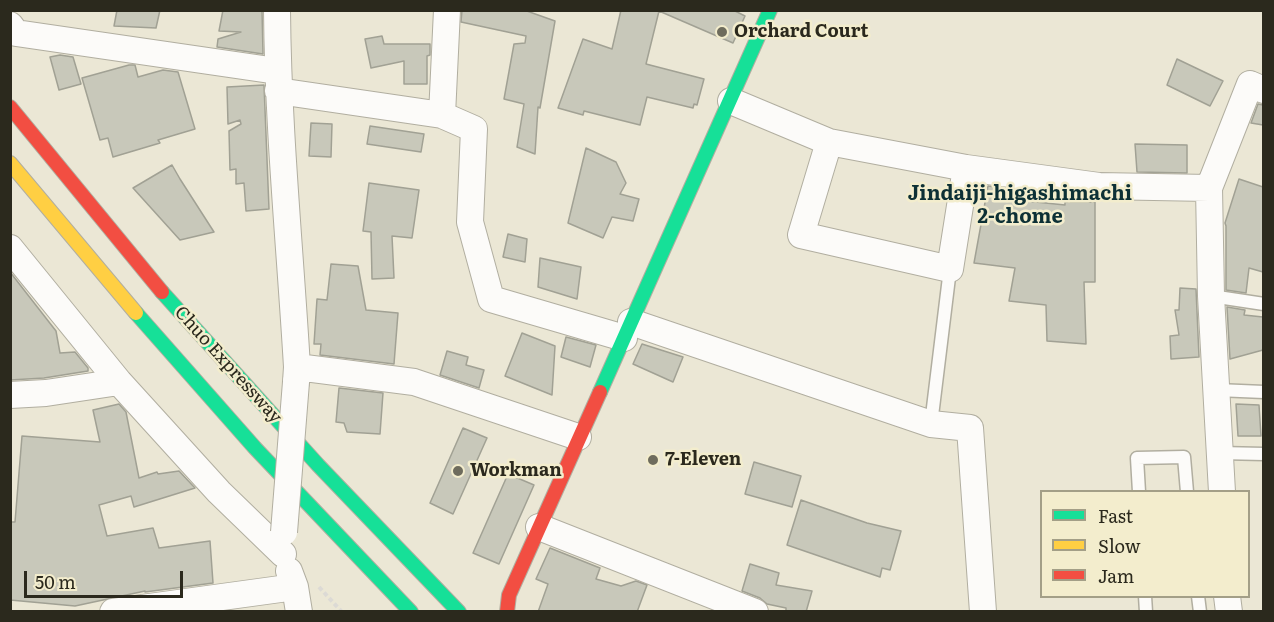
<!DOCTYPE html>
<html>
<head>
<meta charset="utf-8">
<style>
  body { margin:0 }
  #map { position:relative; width:1274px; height:622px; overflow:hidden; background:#ebe7d5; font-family:Literata,serif }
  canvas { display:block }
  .frame { position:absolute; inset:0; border:12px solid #2b291d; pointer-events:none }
  .legend { position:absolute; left:1040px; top:490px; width:210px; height:108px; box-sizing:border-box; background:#f3edcd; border:2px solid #a39f87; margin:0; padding:8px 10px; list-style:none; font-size:18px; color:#2b291d }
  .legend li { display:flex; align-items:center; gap:12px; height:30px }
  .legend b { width:30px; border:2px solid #a39f87 }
  .scale { position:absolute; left:24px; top:571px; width:159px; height:27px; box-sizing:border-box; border:3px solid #2b291d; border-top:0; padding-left:8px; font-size:18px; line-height:21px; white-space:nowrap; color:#2b291d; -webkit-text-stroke:4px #f3edcd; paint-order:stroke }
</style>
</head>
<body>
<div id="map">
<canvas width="1274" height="622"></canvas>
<div class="frame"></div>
<ul class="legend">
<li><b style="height:8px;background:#16e098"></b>Fast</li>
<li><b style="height:8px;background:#ffcf43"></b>Slow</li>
<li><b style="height:8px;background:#f24e42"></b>Jam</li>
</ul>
<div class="scale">50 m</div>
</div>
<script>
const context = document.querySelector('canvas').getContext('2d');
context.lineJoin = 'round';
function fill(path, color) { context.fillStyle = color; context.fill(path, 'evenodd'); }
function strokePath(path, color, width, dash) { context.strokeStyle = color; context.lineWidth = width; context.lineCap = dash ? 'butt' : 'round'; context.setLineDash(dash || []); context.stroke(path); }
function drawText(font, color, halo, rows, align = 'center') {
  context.font = font + ' Literata,serif'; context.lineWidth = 5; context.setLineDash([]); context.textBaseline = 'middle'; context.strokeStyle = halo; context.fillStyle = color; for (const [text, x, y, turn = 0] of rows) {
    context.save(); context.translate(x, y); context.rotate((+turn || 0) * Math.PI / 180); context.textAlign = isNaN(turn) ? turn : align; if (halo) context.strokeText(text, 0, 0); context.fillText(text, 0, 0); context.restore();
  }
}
const building = new Path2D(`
  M117,10h43l-4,18 -42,-2z
  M223,10h39l1,44 -46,-7 1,-8 23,-7 -22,-1z
  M462,10h62l31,11 -15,87 -2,-1 -3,47 -18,-7 7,-43 -20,-5 10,-55 11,-1 1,-7 -65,-14z
  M621,10h112l12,6 -12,27 -74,-32 -13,53 58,15 -7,26 -3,-1 -1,4 -46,-11 -7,28 -56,-14 -1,4 -25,-7 25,-69 29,10z
  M382,36l2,8h46v11l-3,1v28h-23v-23l-33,7 -6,-29z
  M60,55l13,2 8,27 -22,6 -9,-33z
  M1177,59l46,22 -13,25 -43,-21z
  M129,65h6l3,12 25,-7 15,2 17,57 -37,11 2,3 -47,14 -5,-19 -8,2 -18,-62z
  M264,85l5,124 -23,2 -2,-28 -8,1v-15l-6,1 -1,-39 12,-7 -1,-4 -12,4 -1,-37z
  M1258,104l5,1v20l-12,-2z
  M311,123l21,1 -1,33 -22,-1z
  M370,126l54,8 -3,18 -54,-8z
  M1135,144l52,1v28l-50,-1z
  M586,148l30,14 10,21 -6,11 19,5 -6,22 -21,-4 -9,21 -35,-15z
  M172,165l8,14 34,53 -34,8 -47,-52z
  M1239,179l24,8v85l-14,-4 -3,25 -20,-3v-64l-1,-3z
  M369,183l50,7 -7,48 -20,-2 2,42 -22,1 -1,-47 -8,-1z
  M988,186l30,4 -2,10 49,5v-3h30v80h-11l2,62 -39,-3 -1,-36 -37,-4 6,-33 -41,-5z
  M508,234l19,5 -2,23 -22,-5z
  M540,258l41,9 -4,32 -39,-12z
  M331,264l27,2 8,44 32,3 -4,51 -74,-9 1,-11h-7l3,-45 10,1z
  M10,272l46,59 4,22 15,-1 13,16v3l-44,7 -34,2z
  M1180,288l16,1 3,68 -28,2 -1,-23 9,-1 -4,-25h4z
  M1227,307l18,3 -1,5 19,2v33l-33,9z
  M522,333l33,13 -3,49 -47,-19z
  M566,337l30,8 -6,22 -29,-10z
  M642,344l41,13 -10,25 -40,-18z
  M447,351l21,6 -2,8 18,5 -5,18 -39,-13z
  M339,388l44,5 -3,41 -33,-2 -3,-9 -8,-1z
  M119,404l7,8 13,66 18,-6 1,2 21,-3 16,17 -61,19 -3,-11 -32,9 8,31 46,-8 6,20 51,-7 3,42 -68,9v-1l-70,15 -65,-6v-78h5l7,-86 78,6 -7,-32z
  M1236,404l23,1 2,31h-23z
  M463,428l24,10 -34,76 -23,-11z
  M754,462l47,14 -9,31 -47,-13z
  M508,474l26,11 -35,79 -26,-11z
  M801,500l66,23 34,8 -11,39 -8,-2 -2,9 -93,-32z
  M550,548l50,20 -4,11 25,7 15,-5 11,4 -10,27h-99l10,-28 -12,-5z
  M750,564l29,9 -3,12 36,6 -6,21h-20v-4l-19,-4 -7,-6 -18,-7z`);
const path = new Path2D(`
  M319,587l23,25`);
const lane = new Path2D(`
  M1211,296l53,8
  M1217,390l47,2
  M931,424l19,-155
  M1220,453l44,1
  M1139,492l-2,-34 47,-1 3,35
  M1145,596l1,16
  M1198,596l2,16`);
const street = new Path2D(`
  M277,10c1,119 13,238 20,357l-1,15
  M10,25l6,8 261,38
  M278,91l164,24 32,14 -4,93 21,77 133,39
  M731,101l98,41 137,26 133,18 110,2
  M442,115l5,-105
  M829,142l-28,93 149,34 16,-101
  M10,248l109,134 100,110 64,62
  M631,322l300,102 39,4 13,184
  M297,367l117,15 164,55
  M10,395l36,-2 73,-11
  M1222,492l-11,-196 -2,-108 41,-104 14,6
  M539,527l216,85
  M289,571l6,16 4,25
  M1227,596l2,16
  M113,612l182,-25`);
const fast = new Path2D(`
  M162,292l156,173 141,147
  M136,313l119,135 156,164
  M600,392l170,-382`);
const slow = new Path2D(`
  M10,163l126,150`);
const jam = new Path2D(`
  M10,107l152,185
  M507,612l2,-17 91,-203`);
const streetBridge = new Path2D(`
  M284,532l12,-150`);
const markers = [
  [722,32,6,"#6e6c5d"],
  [653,460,6,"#6e6c5d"],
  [458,471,6,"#6e6c5d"]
];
const poiNames = [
  ["Orchard Court",734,32],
  ["7-Eleven",665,460],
  ["Workman",470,471]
];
const streetNames = [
  ["Chuo Expressway",228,365,48]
];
const neighbourhoodNames = [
  ["Jindaiji-higashimachi",1020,194],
  ["2-chome",1020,217]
];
fill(building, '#c8c8ba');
strokePath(building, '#a1a194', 1.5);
strokePath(lane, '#b1aea0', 15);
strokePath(street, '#b1aea0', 28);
strokePath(fast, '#b1aea0', 16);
strokePath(slow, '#b1aea0', 16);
strokePath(jam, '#b1aea0', 16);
strokePath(path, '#dcdad5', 4, [4.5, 3]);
strokePath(lane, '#fcfbf9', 12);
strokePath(street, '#fcfbf9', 26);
strokePath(fast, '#16e098', 14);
strokePath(slow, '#ffcf43', 14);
strokePath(jam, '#f24e42', 14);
strokePath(streetBridge, '#b1aea0', 28, []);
strokePath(streetBridge, '#fcfbf9', 26);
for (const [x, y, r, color] of markers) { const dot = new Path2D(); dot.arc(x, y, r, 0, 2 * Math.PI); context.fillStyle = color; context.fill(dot); strokePath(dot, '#f3edcd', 2); }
drawText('bold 18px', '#2b291d', '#f3edcd', poiNames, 'left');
drawText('18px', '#2b291d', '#f3edcd', streetNames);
drawText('bold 20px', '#0d3035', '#f3edcd', neighbourhoodNames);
</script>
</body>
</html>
